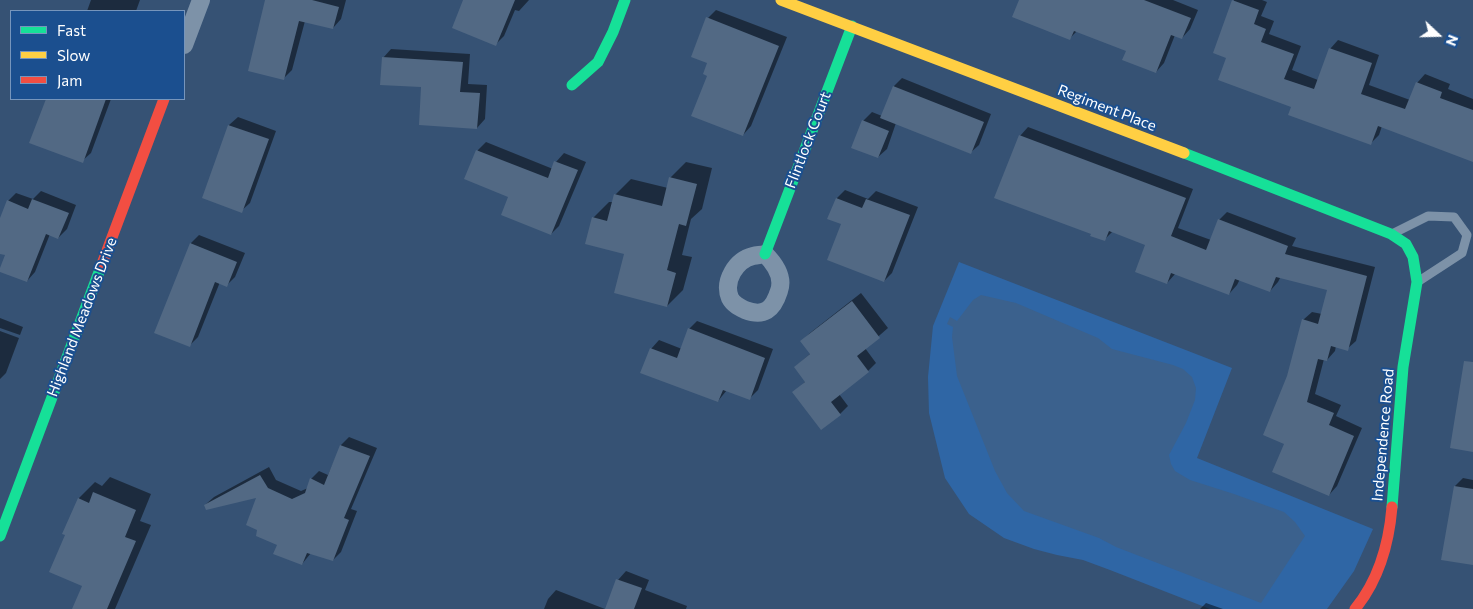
<!DOCTYPE html>
<html>
<head>
<meta charset="utf-8">
<style>
  body { margin:0 }
  #map { position:relative; width:1473px; height:609px; overflow:hidden; background:#365274; font-family:Commissioner,sans-serif }
  canvas { display:block }
  .legend { position:absolute; left:10px; top:10px; width:175px; height:90px; box-sizing:border-box; background:#1b4f8f; border:1px solid #7695bc; margin:0; padding:6px 9px; list-style:none; font-size:15px; color:#fff }
  .legend li { display:flex; align-items:center; gap:10px; height:25px }
  .legend b { width:25px; border:1px solid #7695bc }
  .north { position:absolute; left:1413px; top:10px; width:50px; height:50px; -webkit-text-stroke:4px #1b4f8f; paint-order:stroke; rotate:111deg; font-size:14px; font-weight:700; line-height:20px; text-align:center; color:#fff }
  .north::after { content:''; display:block; margin:auto; width:18px; height:22px; background:#fff; clip-path:polygon(50% 0,100% 100%,50% 72%,0 100%) }
</style>
</head>
<body>
<div id="map">
<canvas width="1473" height="609"></canvas>
<ul class="legend">
<li><b style="height:6px;background:#16e098"></b>Fast</li>
<li><b style="height:6px;background:#ffcf43"></b>Slow</li>
<li><b style="height:6px;background:#f24e42"></b>Jam</li>
</ul>
<div class="north">N</div>
</div>
<script>
const context = document.querySelector('canvas').getContext('2d');
context.lineJoin = 'round';
function fill(path, color) { context.fillStyle = color; context.fill(path, 'evenodd'); }
function strokePath(path, color, width, dash) { context.strokeStyle = color; context.lineWidth = width; context.lineCap = dash ? 'butt' : 'round'; context.setLineDash(dash || []); context.stroke(path); }
function drawText(font, color, halo, rows, align = 'center') {
  context.font = font + ' Commissioner,sans-serif'; context.lineWidth = 4; context.setLineDash([]); context.textBaseline = 'middle'; context.strokeStyle = halo; context.fillStyle = color; for (const [text, x, y, turn = 0] of rows) {
    context.save(); context.translate(x, y); context.rotate((+turn || 0) * Math.PI / 180); context.textAlign = isNaN(turn) ? turn : align; if (halo) context.strokeText(text, 0, 0); context.fillText(text, 0, 0); context.restore();
  }
}
const green = new Path2D(`
  M959,262l273,106 -35,90 176,71 -19,42 -27,38h-117l-100,-39 -27,-10 -26,-5 -23,-6 -30,-11 -35,-24 -24,-36 -16,-65 -1,-36 5,-51z`);
const water = new Path2D(`
  M981,295l35,8 82,35 14,11 61,16 10,4 9,8 4,11 -1,12 -9,23 -17,32 2,9 4,7 15,9 44,14 50,18 11,10 10,14 -44,67 -145,-56 -17,-9 -75,-27 -17,-18 -12,-22 -38,-95 -5,-39 1,-10 -6,-3 3,-7 7,4 16,-21z`);
const shadow = new Path2D(`
  M91,0h49l-4,11h-49z
  M267,0h79l-5,19 -8,9 -28,-7 -13,49 -8,8z
  M464,0h65l-10,11 -4,-1 -11,26 -8,8z
  M1020,0h153l25,10 -8,19 -8,9 -7,-3 -11,28 -8,9 -29,-22 -50,-19 -7,7z
  M1234,0h28l5,2 -6,14 13,5 -5,13 32,12 -9,24 26,10 12,-31 8,-9 41,15 -10,30 41,15 7,-17 8,-9 25,10 -2,5 25,10v62l-91,-35 -3,9 -9,9 -77,-37 -65,-49z
  M716,10l71,27 -36,89 -8,9 -34,-73 -1,-44z
  M391,49l79,5 -2,30 19,1 -2,34 -8,9 -94,-70z
  M902,78l89,36 -12,31 -9,8 -74,-30 -9,26 -9,8 -25,-10 10,-26 9,-9 10,4 12,-30z
  M47,99h64l-20,54 -9,8 -51,-18z
  M238,117l38,14 -26,72 -9,8 -38,-14 26,-72z
  M1028,127l165,62 -15,39 33,12 8,-20 8,-8 69,26 -4,8 83,21 -19,74 -9,8 -11,-3 -1,5 -8,9 -3,-1 -9,35 26,11 -5,11 26,12 -25,58 -8,9 -44,-51 4,-68 14,-56 9,-8 10,2 7,-25 -48,-13 -3,6 -8,9 -30,-12 -3,6 -8,9 -53,-21 -9,10 -20,-38 -34,-14 -9,9 -84,-104z
  M486,142l67,27 3,-7 8,-9 22,9 -27,64 -8,8 -42,-38 -43,-18 12,-28z
  M686,162l26,6 -10,41 -11,10 -9,36 10,2 -9,33 -16,16 -42,-53 -32,-35 16,-16h4l2,-7 16,-16 37,9 2,-10z
  M845,190l23,9 8,-8 42,16 -26,66 -8,8 -42,-58 -13,-5 8,-20z
  M41,191l35,14 -9,24 -9,9 -8,-4 -15,38 -8,9 -21,-26 -6,-3v-31l8,-20 8,-8 17,6z
  M199,235l46,18 -10,24 -8,8 -7,-3 -22,55 -9,9 -33,-14 35,-89z
  M861,293l27,35 -23,20 11,15 -8,8 -29,23 9,12 -8,8 -46,-22 12,-11 -11,-14 16,-14 -9,-12 8,-8z
  M0,318l23,9 -3,8 -20,-7z
  M697,321l76,28 -15,41 -8,8 -23,-8 -9,11 -67,-52 8,-9 23,9 7,-20z
  M0,331l19,7 -13,35 -6,6z
  M349,437l28,11 -26,61 6,2 -16,41 -8,8 -22,-7 -9,11 -24,-20 -20,-47 -53,8 9,-8 55,-30 7,13 25,11 7,-3 3,-9 8,-8 9,4 13,-30z
  M110,477l41,17 -11,27 11,4 -36,84h-42l10,-24 -16,-51 12,-36 16,-16 7,4z
  M1463,478l10,2v84l-18,-78z
  M626,571l23,9 -4,10 42,16 -1,3h-80l12,-29z
  M556,590l49,19h-61l4,-10z
  M1206,603l17,6h-23z`);
const building = new Path2D(`
  M265,0h47l27,7 -6,22 -34,-8 -15,59 -36,-9z
  M463,0h52l-19,46 -44,-18z
  M1019,0h125l47,18 -9,21 -11,-4 -15,38 -34,-13 4,-9 -52,-20 -4,9 -58,-23z
  M1232,0l27,10 -5,14 12,5 -5,13 33,12 -10,25 30,10 15,-41 43,15 -11,31 44,15 11,-27 26,10 -2,6 33,12v52l-95,-36 -7,19 -83,-30 3,-8 -73,-27 8,-22 -13,-5z
  M706,17l73,29 -36,90 -52,-20 16,-40 -4,-2 4,-11 -16,-6z
  M382,57l81,5 -3,30 20,1 -3,36 -58,-4 2,-38 -41,-2z
  M893,86l91,36 -13,32 -91,-36z
  M46,99h60l-23,64 -54,-20z
  M862,120l27,11 -11,27 -27,-10z
  M228,125l41,14 -27,74 -40,-15z
  M1019,135l167,63 -15,38 35,14 12,-31 70,27 -3,8 82,22 -19,75 -17,-5 -4,15 -9,-2 -11,43 27,11 -5,12 25,11 -25,60 -57,-24 12,-28 -21,-9 24,-59 15,-57 16,5 9,-34 -51,-13 -6,15 -35,-13 -6,16 -58,-22 -4,11 -32,-12 10,-27 -36,-14 -4,10 -15,-5 1,-2 -97,-36z
  M476,150l72,28 6,-17 24,9 -27,65 -50,-20 7,-18 -44,-18z
  M669,177l28,7 -11,42 -7,-2 -12,46 9,3 -9,34 -53,-14 10,-39 -39,-10 7,-27 15,4 7,-27 48,12z
  M836,198l26,10 4,-9 44,16 -26,67 -57,-22 14,-36 -14,-5z
  M32,199l37,14 -11,26 -12,-5 -19,48 -27,-10v-4l5,-13 -5,-1v-36l7,-18 21,9z
  M190,243l47,19 -10,25 -12,-5 -25,65 -36,-14z
  M852,301l28,37 -23,18 12,16 -38,30 10,13 -20,15 -29,-38 13,-10 -11,-15 16,-13 -10,-13z
  M688,328l77,30 -15,42 -27,-10 -5,12 -78,-29 10,-25 27,10z
  M1464,361l9,1v90l-23,-4z
  M340,445l30,11 -26,62 5,2 -16,41 -26,-8 -5,12 -29,-11 4,-9 -21,-9 1,-6 -11,-5 10,-27 -50,12 -2,-5 56,-30 8,13 24,11 13,-6 5,-15 14,7z
  M1454,486l19,3v76l-32,-5z
  M93,492l43,18 -11,27 11,4 -29,68h-35l10,-23 -33,-14 16,-37 -3,-1 16,-36 11,5z
  M616,579l26,9 -8,21h-29z`);
const lane = new Path2D(`
  M1394,233l34,-17 26,1 13,18 -5,18 -43,28`);
const street = new Path2D(`
  M184,45l17,-45
  M765,254c10,10 19,23 14,37 -6,19 -15,26 -34,19 -6,-3 -12,-6 -15,-12 -7,-17 6,-38 23,-42 4,-1 8,-1 12,-2z`);
const fast = new Path2D(`
  M572,85l26,-23 15,-30 12,-32
  M1184,153l207,81 15,10 7,13 4,25 -14,85 -11,140
  M765,254l87,-228
  M0,536l102,-272`);
const slow = new Path2D(`
  M781,0l403,153`);
const jam = new Path2D(`
  M102,264l62,-165
  M1355,609c23,-28 34,-66 37,-102`);
const streetNames = [
  ["Regiment Place",1107,108,21],
  ["Flintlock Court",808,140,-69],
  ["Highland Meadows Drive",82,317,-69],
  ["Independence Road",1383,435,-85]
];
fill(green, '#2f66a5');
fill(water, '#3b618d');
fill(shadow, '#0007');
fill(building, '#526984');
strokePath(lane, '#7d92a8', 9);
strokePath(street, '#7d92a8', 18);
strokePath(fast, '#16e098', 11);
strokePath(slow, '#ffcf43', 11);
strokePath(jam, '#f24e42', 11);
drawText('15px', '#fff', '#1b4f8f', streetNames);
</script>
</body>
</html>
